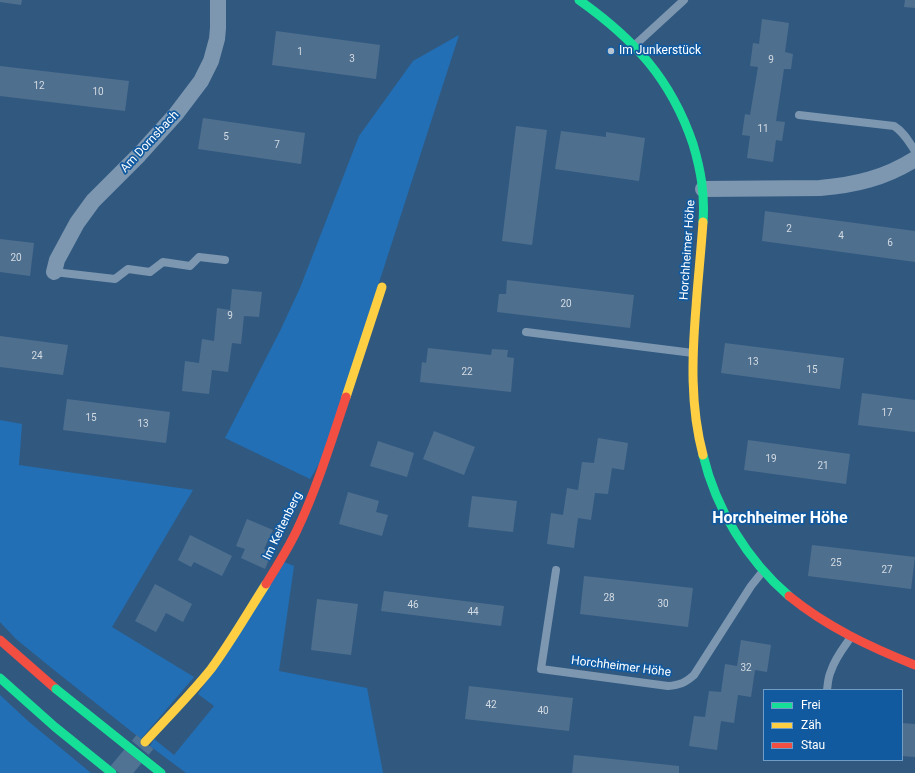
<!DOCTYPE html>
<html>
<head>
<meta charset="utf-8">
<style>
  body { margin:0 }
  #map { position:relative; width:915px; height:773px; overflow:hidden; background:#315980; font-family:Roboto,sans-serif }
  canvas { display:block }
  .legend { position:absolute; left:763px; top:689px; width:140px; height:72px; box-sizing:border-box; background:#115aa0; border:1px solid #709cc6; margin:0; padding:5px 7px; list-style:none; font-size:12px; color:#fff }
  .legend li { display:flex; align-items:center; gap:8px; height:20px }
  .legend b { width:20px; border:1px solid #709cc6 }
</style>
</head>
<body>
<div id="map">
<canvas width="915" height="773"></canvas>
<ul class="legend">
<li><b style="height:5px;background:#16e098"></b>Frei</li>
<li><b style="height:5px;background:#ffcf43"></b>Zäh</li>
<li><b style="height:5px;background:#f24e42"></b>Stau</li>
</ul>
</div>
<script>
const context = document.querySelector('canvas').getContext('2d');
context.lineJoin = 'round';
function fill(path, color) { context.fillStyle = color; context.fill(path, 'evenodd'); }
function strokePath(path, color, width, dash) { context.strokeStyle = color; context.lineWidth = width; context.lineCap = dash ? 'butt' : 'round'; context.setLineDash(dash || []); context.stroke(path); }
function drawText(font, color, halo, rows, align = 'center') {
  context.font = font + ' Roboto,sans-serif'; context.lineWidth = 3.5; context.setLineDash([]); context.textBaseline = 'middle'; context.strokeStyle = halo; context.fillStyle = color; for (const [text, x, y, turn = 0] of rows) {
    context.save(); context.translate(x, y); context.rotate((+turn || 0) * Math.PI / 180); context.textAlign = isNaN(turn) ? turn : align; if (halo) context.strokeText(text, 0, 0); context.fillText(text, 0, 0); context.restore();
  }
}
const green = new Path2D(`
  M459,35l-137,424 -12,20 -85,-41 55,-107 20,-43 59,-152 54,-75z
  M0,420l22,4 -3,41 174,25 -81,137 82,50 -53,62 -87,-69 -38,-31 -16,-17z
  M284,562l10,4 -15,105 88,17 16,85h-197l-36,-27 4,-7 20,16 40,-49 -16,-12z
  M0,695l28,26 63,52h-91z`);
const building = new Path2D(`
  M0,0h22l-1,5 -21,-3z
  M905,0h10v8l-11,-1z
  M762,19l27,4 -4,29 8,2 -2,15h-7l-8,52 9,1 -3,19 -6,-1 -3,22 -26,-4 3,-22 -8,-1 3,-21 5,1 8,-48 -8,-1 3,-23 6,1z
  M276,31l104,14 -4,34 -104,-14z
  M0,66l129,15 -4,30 -125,-15z
  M203,118l102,15 -4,31 -103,-15z
  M516,126l31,4 -15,115 -30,-4z
  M561,131l45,6v-5l39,6 -6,43 -84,-12z
  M765,211l150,20v31l-153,-21z
  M0,239l34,4 -4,33 -30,-4z
  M507,280l127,15 -4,33 -133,-16 2,-18h7z
  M232,289l30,3 -3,25 -15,-1 -3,28 -9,-1 -4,29 -16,-2 -3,24 -27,-3 3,-30 14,2 3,-24 12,2 3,-33 13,2z
  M0,336l68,9 -5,30 -63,-8z
  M725,343l119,15 -4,31 -119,-16z
  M428,348l63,7 1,-6 16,1 -1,7 7,1 -3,34 -91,-10 2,-20 4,1z
  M862,393l53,7v32l-57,-7z
  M67,399l103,13 -4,31 -103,-13z
  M434,431l41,16 -11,28 -41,-16z
  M598,438l30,5 -4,27 -12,-2 -4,26 -13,-1 -4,27 -13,-2 -4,30 -27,-4 4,-31 12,2 4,-27 11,2 4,-28 12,1z
  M748,440l102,14 -4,30 -102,-14z
  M378,441l36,12 -7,24 -37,-11z
  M348,492l31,9 -3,11 12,3 -6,21 -43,-12z
  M472,496l45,5 -4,31 -45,-5z
  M247,519l26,11 -9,19 8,3 -7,17 -24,-11 4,-9 -9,-3z
  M190,535l42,21 -10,20 -28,-14 -3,5 -13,-7z
  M812,545l103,12 -4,32 -103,-13z
  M584,576l109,12 -5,39 -108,-13z
  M155,584l37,20 -9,18 -17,-9 -10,19 -21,-11z
  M384,591l120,15 -3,20 -120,-15z
  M317,599l41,5 -7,51 -40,-5z
  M741,640l30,5 -4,27 -12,-2 -4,27 -13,-2 -4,28 -13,-2 -4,29 -28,-4 5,-30 11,1 4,-26 12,1 4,-28 12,2z
  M469,686l104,12 -4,33 -104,-12z
  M902,723l13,1v33l-13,-1z
  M574,755l105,11v7h-107z`);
const secondaryTunnel = new Path2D(`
  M119,773l26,-31`);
const lane = new Path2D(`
  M635,45l49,-45
  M799,115l95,11c10,6 15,16 21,25
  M54,272l61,7 13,-10 22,3 13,-10 27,4 9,-9 26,3
  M526,332l167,21
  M556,570l-15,99 127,17c12,-1 17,-3 26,-11l57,-89 12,-15
  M827,690c1,-7 1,-13 4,-19 4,-13 13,-24 20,-34`);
const street = new Path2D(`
  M703,189l117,-1c35,-3 65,-10 95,-29
  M54,272l3,-12 20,-37 16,-22 46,-46 37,-41 25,-33 10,-20 6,-22 1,-11v-28`);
const fast = new Path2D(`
  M579,0c55,39 92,79 114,144 8,27 12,50 10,78
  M703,455c13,54 44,105 86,141
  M0,678l55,49 57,46`);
const slow = new Path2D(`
  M346,397l36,-110
  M703,455c-13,-49 -11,-98 -7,-148 2,-28 5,-56 7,-85
  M145,742c22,-24 46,-48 66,-73 20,-27 37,-57 55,-85`);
const jam = new Path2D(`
  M266,584c11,-18 22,-35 31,-54 20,-42 34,-88 49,-133
  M789,596c38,31 81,51 126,69
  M0,640l56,49`);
const fastBridge = new Path2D(`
  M56,689l105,84`);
const markers = [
  [611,51,4,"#b7c5d3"]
];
const numberNames = [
  ["1",300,52],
  ["3",352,59],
  ["9",771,60],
  ["12",39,86],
  ["10",98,92],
  ["11",763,129],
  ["5",226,137],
  ["7",277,145],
  ["2",789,229],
  ["4",841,236],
  ["6",890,243],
  ["20",16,258],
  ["20",566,304],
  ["9",230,316],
  ["24",37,356],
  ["13",753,362],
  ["15",812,370],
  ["22",467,372],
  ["17",887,413],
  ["15",91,418],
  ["13",143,424],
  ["19",771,459],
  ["21",823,466],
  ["25",836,563],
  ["27",887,570],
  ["28",609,598],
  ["30",663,604],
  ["46",413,605],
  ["44",473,612],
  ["32",746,668],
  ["42",491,705],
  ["40",543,711]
];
const poiNames = [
  ["Im Junkerstück",619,51]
];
const streetNames = [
  ["Am Dornsbach",150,142,-47],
  ["Horchheimer Höhe",688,250,-86],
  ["Im Keitenberg",283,526,-64],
  ["Horchheimer Höhe",621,667,7]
];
const districtNames = [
  ["Horchheimer Höhe",780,519]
];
fill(green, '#226fb5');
fill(building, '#4f6f8e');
strokePath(secondaryTunnel, '#507293', 22, [22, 11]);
strokePath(lane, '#7d97b0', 8);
strokePath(street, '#7d97b0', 16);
strokePath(fast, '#16e098', 9);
strokePath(slow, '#ffcf43', 9);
strokePath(jam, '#f24e42', 9);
strokePath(fastBridge, '#16e098', 9);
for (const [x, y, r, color] of markers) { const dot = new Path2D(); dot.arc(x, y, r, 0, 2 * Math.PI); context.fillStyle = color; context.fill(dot); strokePath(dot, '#115aa0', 1.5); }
drawText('10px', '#d3dbe3', null, numberNames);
drawText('12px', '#fff', '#115aa0', poiNames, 'left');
drawText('12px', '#fff', '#115aa0', streetNames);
drawText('bold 16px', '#fff', '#115aa0', districtNames);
</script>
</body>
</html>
